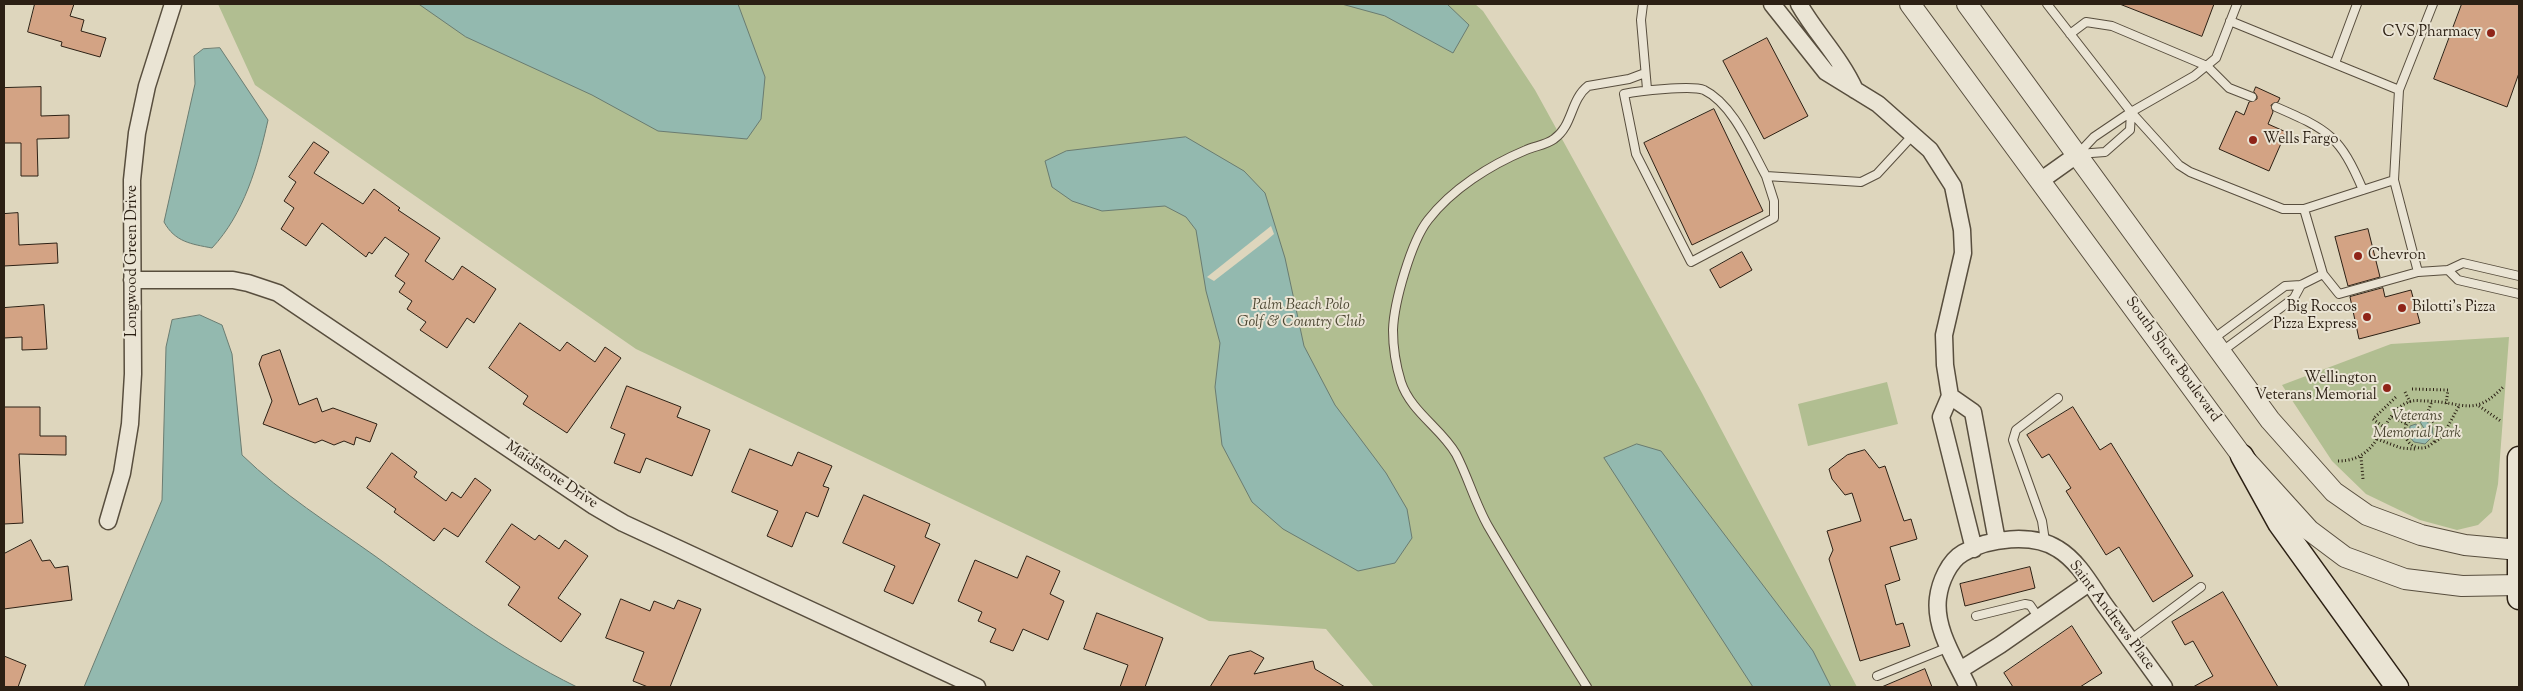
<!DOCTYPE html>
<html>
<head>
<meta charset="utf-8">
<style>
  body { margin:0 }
  #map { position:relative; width:2523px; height:691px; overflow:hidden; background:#ded6bd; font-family:"Sorts Mill Goudy",serif }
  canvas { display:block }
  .frame { position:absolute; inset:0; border:5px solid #2c2014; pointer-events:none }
</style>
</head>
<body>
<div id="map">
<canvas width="2523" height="691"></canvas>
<div class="frame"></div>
</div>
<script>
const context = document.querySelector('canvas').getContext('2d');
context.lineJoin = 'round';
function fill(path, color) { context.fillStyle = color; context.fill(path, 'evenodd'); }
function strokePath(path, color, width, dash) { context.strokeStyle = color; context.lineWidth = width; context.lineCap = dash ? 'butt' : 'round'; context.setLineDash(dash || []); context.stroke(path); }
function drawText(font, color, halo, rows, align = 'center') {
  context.font = font + ' "Sorts Mill Goudy",serif'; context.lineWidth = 4; context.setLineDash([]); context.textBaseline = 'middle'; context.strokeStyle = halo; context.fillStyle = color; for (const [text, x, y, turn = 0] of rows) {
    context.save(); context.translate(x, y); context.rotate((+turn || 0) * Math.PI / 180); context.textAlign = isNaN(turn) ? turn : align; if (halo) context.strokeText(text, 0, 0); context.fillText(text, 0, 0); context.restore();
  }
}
const green = new Path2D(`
  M218,4h1257l8,7 52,79 167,303 155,294h-483l-48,-58 -117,-8 -573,-272 -381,-264z
  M2509,337l-11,147 -6,28 -14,13 -21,5 -37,-10 -54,-26 -34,-33 -50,-76 109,-41z
  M1887,382l11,42 -90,22 -10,-42z`);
const water = new Path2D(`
  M419,4h319l27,73 -4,42 -14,20 -89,-8 -66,-36 -126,-58z
  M1342,4h105l22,21 -16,28 -68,-37z
  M220,48l48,72c-10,45 -24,94 -56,128 -21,-4 -37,-6 -48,-26l31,-138 -1,-28 9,-7z
  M1186,137l58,34 21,22 20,65 19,88 31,59 51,68 21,36 5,29 -17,25 -37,8 -75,-42 -31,-27 -30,-57 -7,-58 5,-44 -14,-52 -10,-61 -10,-13 -21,-11 -63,5 -30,-10 -20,-14 -7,-26 21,-10z
  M200,315l22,10 10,29 10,101c40,39 88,69 133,101 65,47 130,96 202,131h-493l78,-187 4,-153 6,-27z
  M2425,420l7,6 1,10 -8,8 -11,-2 -5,-6 1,-10 6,-2 2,9 4,2 3,-5 -5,-8z
  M1637,444l24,7 152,200 18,36h-78l-149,-229z`);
const pier = new Path2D(`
  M1271,226l3,8 -7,6 -53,41 -7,-4z`);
const building = new Path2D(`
  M35,4h39l-4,12 14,4 -3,11 25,7 -6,19 -39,-11 1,-4 -34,-10z
  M2120,4h94l-12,32z
  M2462,4h57v69l-12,34 -73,-28z
  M1767,38l41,78 -44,23 -41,-78z
  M41,87v29l28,-1v23l-32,1 1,37h-17v-33h-17v-55z
  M2256,87l24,11 -2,4 -7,3 2,7 -5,12 18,8 -17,39 -50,-22 17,-38 8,4 5,-13 8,-3v-3l-3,-4z
  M1714,109l49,102 -71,34 -48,-102z
  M314,142l15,10 -15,21 49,31 11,-15 26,19 -2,2 42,28 -15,23 28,19 9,-14 34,23 -22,34 -7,-5 -20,30 -27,-18 6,-8 -19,-13 5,-8 -13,-9 6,-9 -10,-7 14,-22 -24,-17 -13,17 -3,-2 -3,5 -44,-34 -16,23 -25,-17 13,-21 -10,-7 12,-19 -7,-5z
  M18,213l1,32 38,-2 1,20 -54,3v-52z
  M2368,229l12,48 -32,9 -13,-49z
  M1742,252l10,18 -32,18 -10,-18z
  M2383,288l2,9 26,-7 9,33 -61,16 -9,-42z
  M44,305l3,44 -25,1v-13l-18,1v-30z
  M520,323l40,28 7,-9 28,20 10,-15 16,11 -54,75 -44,-29 5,-8 -39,-28z
  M280,350l19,55 18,-7 5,14 11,-4 44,16 -7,18 -14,-5 -2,8 -10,-4 -10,4 -12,-5 -7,3 -52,-19 9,-23 -13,-37 3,-8z
  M627,386l54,21 -4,10 33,13 -18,46 -46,-18 -6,15 -26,-10 11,-29 -14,-6z
  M4,407h36v29h26v19l-47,-1 4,69 -19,1z
  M2073,407l27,43 11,-7 82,133 -40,26 -34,-55 -13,8 -40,-64 5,-3 -22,-34 -7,4 -15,-23z
  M750,449l42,17 6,-14 34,14 -9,20 6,2 -11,29 -12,-5 -14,35 -25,-11 11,-25 -46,-19z
  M1865,450l14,18 6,-2 19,55 7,-2 6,20 -27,8 10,33 -15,5 11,40 7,-2 7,23 -50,15 -31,-102 4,-9 -6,-19 34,-10 -9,-28 -7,2 -13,-16 -3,-10 18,-14z
  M392,453l25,19 -3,5 32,24 6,-9 9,6 14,-20 16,12 -33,47 -14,-9 -10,13 -40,-29 2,-3 -29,-21z
  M864,495l66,29 -5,13 15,7 -27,60 -29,-13 11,-25 -52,-23z
  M512,524l23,16 4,-5 20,14 6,-9 23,16 -30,42 23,16 -20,28 -53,-37 12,-18 -34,-25z
  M31,540l11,21 8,-1 5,8 13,-2 4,34 -68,9v-55z
  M1027,556l33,15 -10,23 14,7 -16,39 -25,-11 -10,22 -23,-9 6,-13 -18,-8 4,-9 -24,-11 17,-41 42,18z
  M2030,567l5,21 -70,18 -5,-22z
  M2223,592l55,95h-85l20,-11 -20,-35 -8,4 -13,-23z
  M621,599l29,12 4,-10 20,8 4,-9 23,9 -31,78h-22l-15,-6 11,-29 -38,-14z
  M1097,613l66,25 -18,49h-25l8,-22 -44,-16z
  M2072,626l30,47 -22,14h-67l-9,-14z
  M1251,651l13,7 -10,16 59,-13 2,8 30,18h-135l19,-31z
  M4,656l22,9 -8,22h-14z
  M1925,669l7,18h-50z`);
const path = new Path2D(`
  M2412,389l36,1 -2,14
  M2405,392l5,10
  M2479,406l23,16
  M2405 432a16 16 0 1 1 32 0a16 16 0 1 1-32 0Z
  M2392,417l15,7
  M2426,417l6,-16
  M2385,428l-12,-9 24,-23
  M2377,439l24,9 14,1
  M2435,442l7,-5 17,-31
  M2361,457l2,22
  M2338,461c47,0 41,-52 74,-60 4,-1 10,0 15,0 37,1 47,17 77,-15`);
const service = new Path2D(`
  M1643,4l-2,16 6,69
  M2047,4l84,108 48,53 11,7 93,37h21l90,-29
  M2230,21l169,69 34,-86
  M2070,34l16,-12 26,4 95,40 22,22 23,9
  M2335,63l22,-59
  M2399,90l-5,90 24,92
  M2276,107c53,23 64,29 87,83
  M2078,154l16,-17 37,-25 63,-36 22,-18 21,-54
  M2078,154l27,-2 25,-22 1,-18
  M1766,176l8,25v17l-83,44 -55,-108 -12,-60c14,-3 68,-9 80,-4 29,14 47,59 62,86l95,6 16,-8 36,-39
  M2304,209l19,65
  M2448,270l10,10 61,14
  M2213,339l72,-53 16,-1 22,-11 16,20 79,-22 30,-2 15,-7 56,13
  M2221,352l73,-54 7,-13
  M2045,541l-3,-20 -29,-81 3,-10 42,-32
  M1976,616l49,-12 5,1 9,13
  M2130,640l71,-53
  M1877,676l72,-29
  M1587,687c-33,-53 -67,-106 -99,-161 -13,-23 -20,-49 -32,-72 -15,-26 -45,-42 -55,-72 -5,-16 -8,-34 -8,-52 1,-28 18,-88 35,-110 24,-31 62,-55 98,-70 9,-4 20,-5 28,-11 19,-13 16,-39 34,-53l41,-7 16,-6`);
const minor = new Path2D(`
  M1772,4l54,68 52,32 52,46 23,36 9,44 1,23 -19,82 1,30 5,31 -9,21 33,132
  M1799,4c17,30 41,53 56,86
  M2040,181l38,-27
  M132,280h101l15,3 30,10 316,213 29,17 354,164
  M1950,396l23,16 24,129
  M108,521l14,-48 8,-49 3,-50 -1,-194 5,-47 10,-47 26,-82
  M1960,670l40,-25 89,-62
  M1968,687c-12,-26 -34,-58 -30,-89 2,-16 11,-37 25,-45 25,-15 70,-20 95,-4 20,12 33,36 46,55 20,28 40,55 60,83`);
const tertiary = new Path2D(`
  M1910,4l332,452 67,74 36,27 60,22 57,7 57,-1
  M1967,4l303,416 64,72 33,23 54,20 44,10 54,5`);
const secondary = new Path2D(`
  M2242,456l37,67 118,164
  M2519,458v140`);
const markers = [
  [2491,33,5,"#8f2418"],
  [2253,140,5,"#8f2418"],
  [2358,256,5,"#8f2418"],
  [2402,308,5,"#8f2418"],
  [2367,317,5,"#8f2418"],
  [2387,388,5,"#8f2418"]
];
const poiNames = [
  ["CVS Pharmacy",2481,33],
  ["Wells Fargo",2263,140,"left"],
  ["Chevron",2368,256,"left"],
  ["Big Roccos",2357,308],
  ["Pizza Express",2357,325],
  ["Bilotti's Pizza",2412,308,"left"],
  ["Wellington",2377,379],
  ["Veterans Memorial",2377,396]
];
const streetNames = [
  ["Longwood Green Drive",133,261,-90],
  ["South Shore Boulevard",2172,360,54],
  ["Maidstone Drive",551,476,34],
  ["Saint Andrews Place",2111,616,53]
];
const parkNames = [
  ["Palm Beach Polo",1301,306],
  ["Golf & Country Club",1301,323],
  ["Veterans",2417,417],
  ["Memorial Park",2417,434]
];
fill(green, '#b1be91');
fill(water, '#93b9af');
strokePath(water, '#6a7c71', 1);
fill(pier, '#ded6bd');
fill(building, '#d3a384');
strokePath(building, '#2c2014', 1);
strokePath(service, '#584e3e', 10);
strokePath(minor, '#584e3e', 19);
strokePath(tertiary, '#584e3e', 22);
strokePath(secondary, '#2c2014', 25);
strokePath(path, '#2c2014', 3, [1, 2.5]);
strokePath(service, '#eae4d4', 8);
strokePath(minor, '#eae4d4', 16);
strokePath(tertiary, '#eae4d4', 20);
strokePath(secondary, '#eae4d4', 22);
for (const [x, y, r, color] of markers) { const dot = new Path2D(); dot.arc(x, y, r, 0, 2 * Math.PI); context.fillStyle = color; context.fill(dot); strokePath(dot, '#eae4d4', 2); }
drawText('15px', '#2c2014', '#eae4d4', poiNames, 'right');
drawText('15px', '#2c2014', '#eae4d4', streetNames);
drawText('italic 15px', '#4d4833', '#eae4d4', parkNames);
</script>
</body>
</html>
